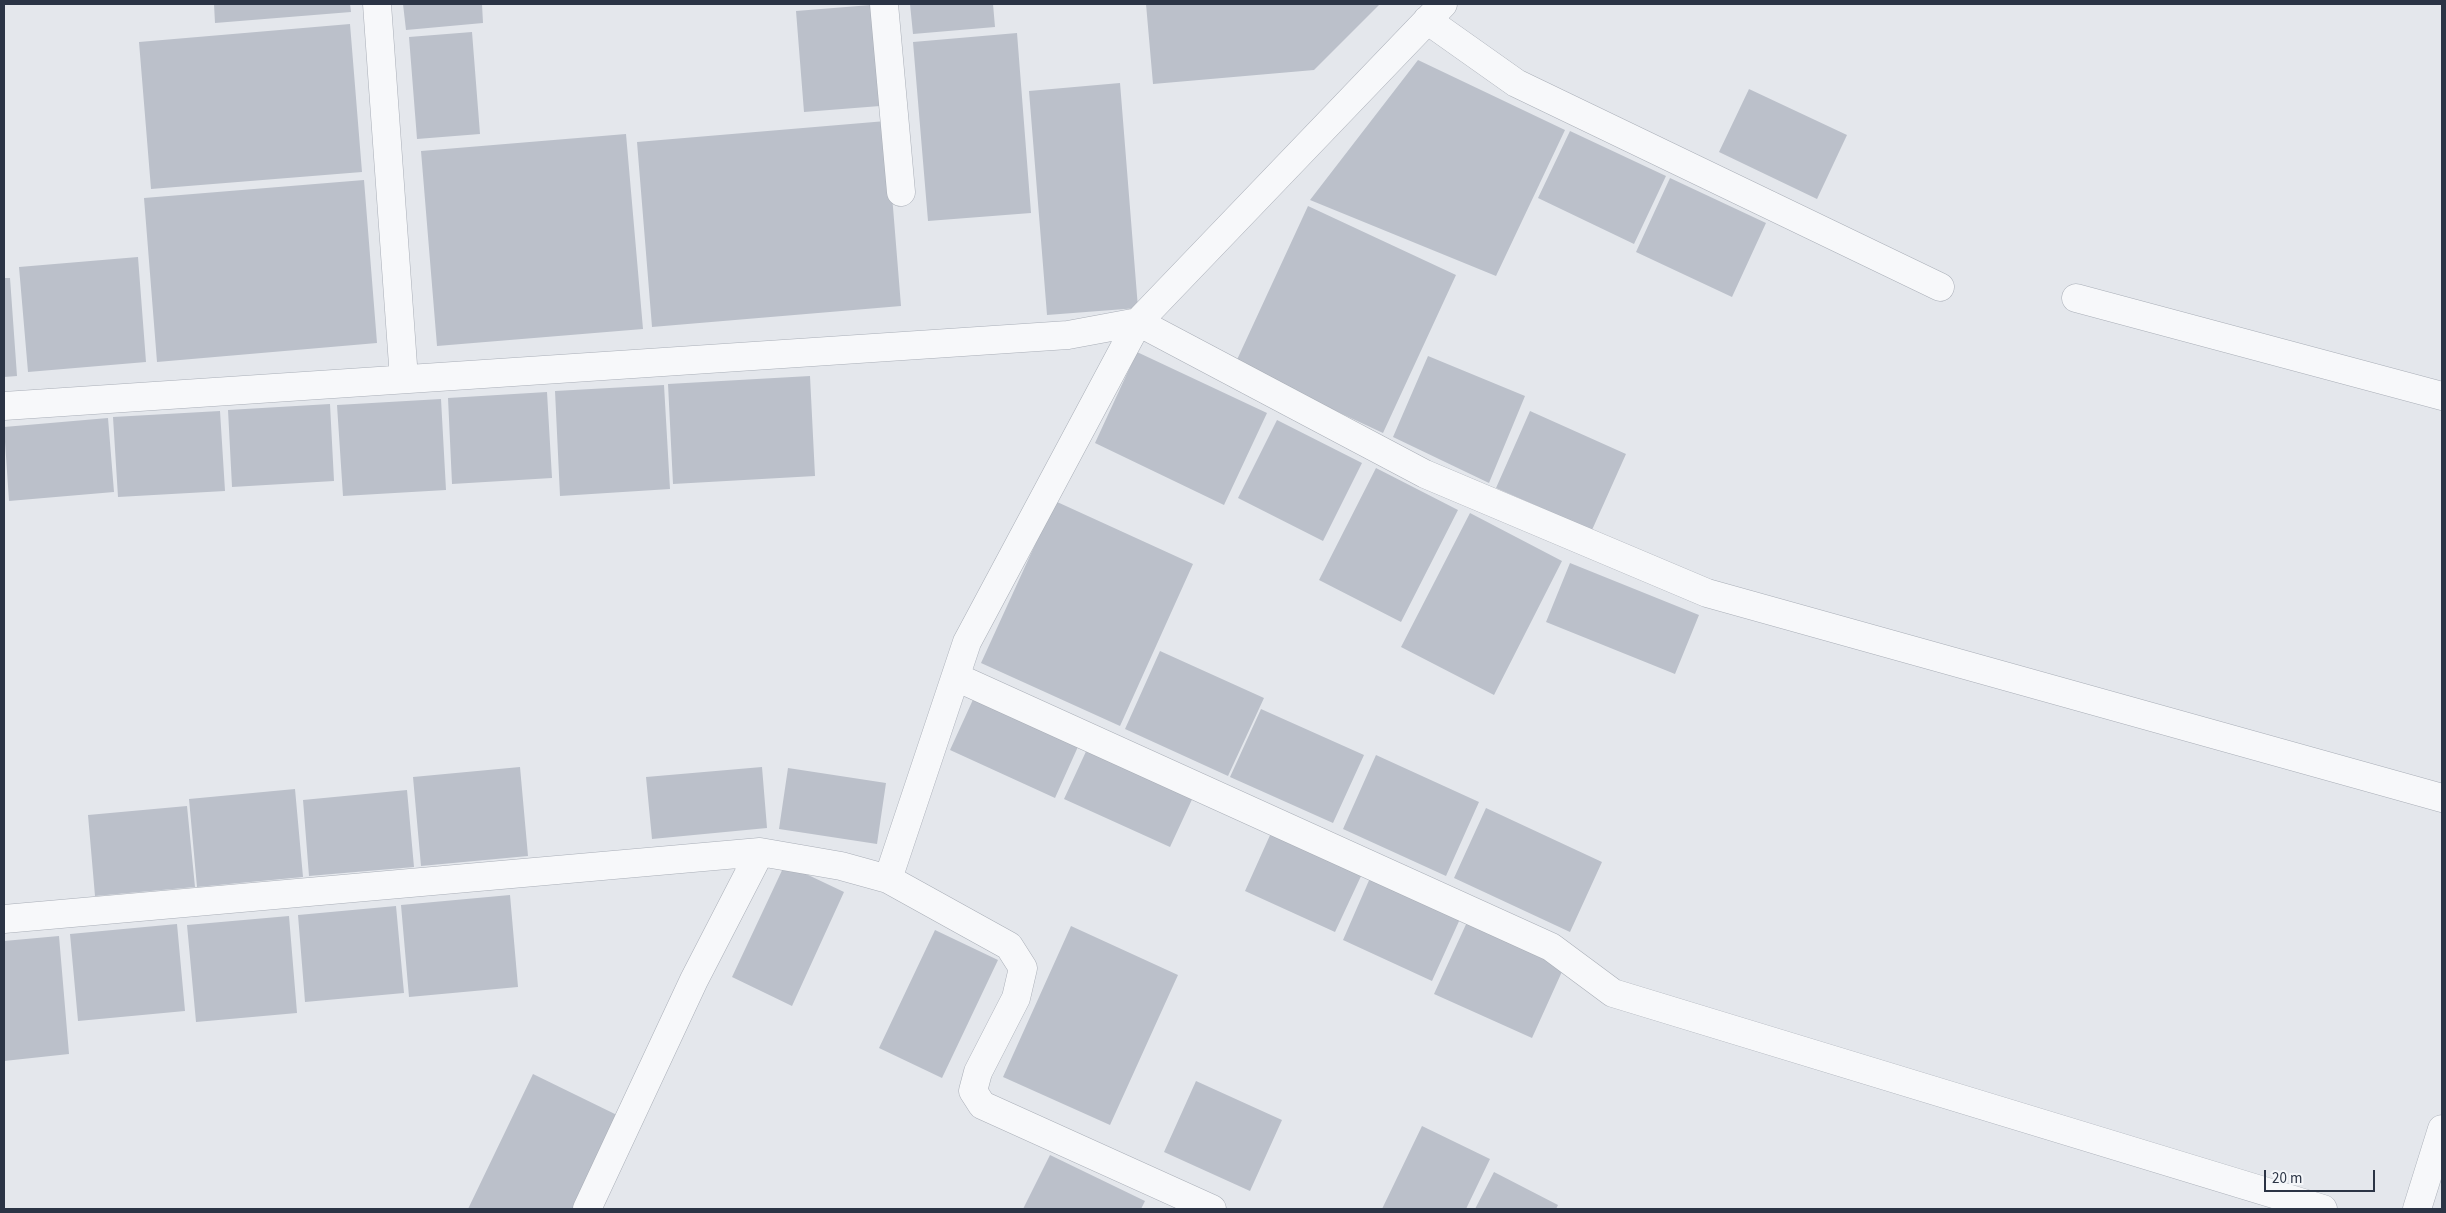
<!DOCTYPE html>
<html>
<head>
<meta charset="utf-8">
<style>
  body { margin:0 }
  #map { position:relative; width:2446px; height:1213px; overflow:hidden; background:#e4e7ec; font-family:"Source Sans 3",sans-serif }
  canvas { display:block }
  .frame { position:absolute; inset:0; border:5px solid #2b3445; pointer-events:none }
  .scale { position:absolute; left:2264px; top:1170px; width:111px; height:22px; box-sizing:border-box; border:2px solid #2b3445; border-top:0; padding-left:6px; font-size:15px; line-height:18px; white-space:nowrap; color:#2b3445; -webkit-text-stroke:4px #f4f6f9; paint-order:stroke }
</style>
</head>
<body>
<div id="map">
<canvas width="2446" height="1213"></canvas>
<div class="frame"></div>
<div class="scale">20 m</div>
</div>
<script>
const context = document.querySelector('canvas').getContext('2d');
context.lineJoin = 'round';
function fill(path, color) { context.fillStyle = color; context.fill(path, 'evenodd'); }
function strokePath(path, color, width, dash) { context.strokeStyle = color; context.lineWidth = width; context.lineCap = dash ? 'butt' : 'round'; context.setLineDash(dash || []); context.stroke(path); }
const building = new Path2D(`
  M214,4h136l1,8 -136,11z
  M403,4h79l1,19 -77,7z
  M910,4h83l2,23 -82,7z
  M1146,4h234l-66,66 -161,14z
  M871,5l9,101 -76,6 -8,-101z
  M350,24l12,148 -211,17 -12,-147z
  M472,32l8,102 -63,5 -8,-102z
  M1017,33l14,180 -103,8 -15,-179z
  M1418,60l147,70 -69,146 -186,-76z
  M1120,83l18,225 -91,7 -18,-224z
  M1749,89l98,46 -30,64 -98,-47z
  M886,121l15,185 -249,21 -15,-185z
  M1570,131l96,45 -32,68 -96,-46z
  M626,134l17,195 -206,17 -16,-195z
  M1670,178l96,45 -34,74 -96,-45z
  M364,180l13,163 -220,19 -13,-164z
  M1308,206l148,69 -73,158 -148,-69z
  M138,257l8,105 -118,10 -9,-105z
  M4,278h6l7,98 -13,1z
  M1137,352l130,61 -43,92 -129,-62z
  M1428,356l97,40 -36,87 -96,-46z
  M810,376l5,100 -142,8 -5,-100z
  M664,385l6,104 -110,7 -5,-105z
  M547,392l5,86 -100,6 -4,-86z
  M441,399l5,91 -103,6 -6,-91z
  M330,404l4,77 -102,6 -4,-77z
  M220,411l5,80 -107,6 -5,-80z
  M1530,411l96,43 -34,76 -96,-42z
  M108,418l6,74 -105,9 -5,-74z
  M1277,420l85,43 -39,78 -85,-43z
  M1376,468l82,42 -57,112 -82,-42z
  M1055,501l138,63 -73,162 -139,-63z
  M1470,513l92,48 -68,134 -93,-48z
  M1570,563l129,52 -24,59 -129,-52z
  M1160,651l104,47 -36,78 -103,-47z
  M976,693l105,47 -26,58 -105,-48z
  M1261,709l103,46 -31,68 -103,-46z
  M1089,745l106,48 -25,54 -106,-48z
  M1376,755l103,47 -33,74 -103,-47z
  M520,767l8,89 -107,10 -8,-89z
  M762,767l5,61 -115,11 -6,-62z
  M788,768l98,15 -9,61 -98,-15z
  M295,789l8,88 -106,10 -8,-88z
  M407,790l7,77 -105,9 -6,-76z
  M187,806l8,81 -100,9 -7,-81z
  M1486,808l116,54 -32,70 -116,-54z
  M1271,833l91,41 -27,58 -90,-41z
  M785,864l59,28 -52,114 -60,-29z
  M1370,878l90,41 -28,62 -89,-41z
  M510,895l8,92 -109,10 -8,-92z
  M396,906l8,87 -99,9 -7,-87z
  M289,916l8,97 -101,9 -9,-97z
  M1468,920l97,45 -33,73 -98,-44z
  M177,924l8,87 -107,10 -8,-87z
  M1071,926l107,49 -68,150 -107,-48z
  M935,930l63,30 -56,118 -63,-30z
  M59,936l10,118 -65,7v-120z
  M533,1074l86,42 -45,93h-106z
  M1196,1081l86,39 -32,71 -86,-39z
  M1422,1126l68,33 -24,50h-84z
  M1050,1155l95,46 -4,8h-118z
  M1494,1172l64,33 -2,4h-81z`);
const minor = new Path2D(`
  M377,4l27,375
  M884,4l17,188
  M1427,20l89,63 424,204
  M2076,298l366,98
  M4,406l1064,-71 70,-13 287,152 282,119 735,205
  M956,677l595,270 62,46 710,216
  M888,879l121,67 14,22 -7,30 -38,74 -5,19 9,14 230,104
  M4,919l756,-67
  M587,1209l107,-229 66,-128 81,14 47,13 79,-237 171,-320 305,-318
  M2417,1209l25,-80`);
fill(building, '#bbc0ca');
strokePath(minor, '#a9aeb7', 29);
strokePath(minor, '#f7f8fa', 28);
</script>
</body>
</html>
